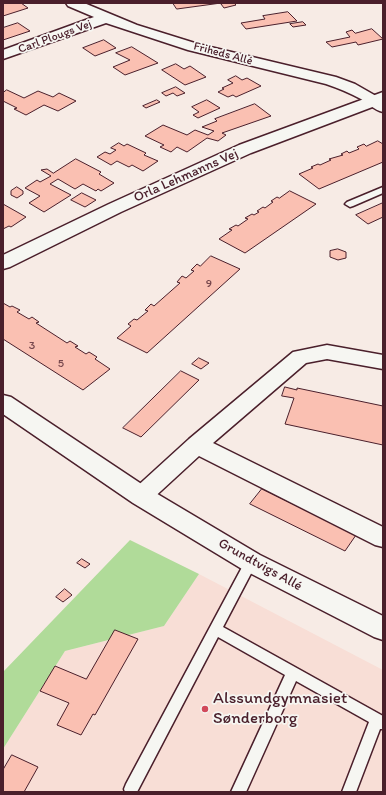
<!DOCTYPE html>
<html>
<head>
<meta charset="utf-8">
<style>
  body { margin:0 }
  #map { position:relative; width:386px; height:795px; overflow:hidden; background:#f7ebe5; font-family:Itim,sans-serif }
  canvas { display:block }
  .frame { position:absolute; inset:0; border:4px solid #4a1f2b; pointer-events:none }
</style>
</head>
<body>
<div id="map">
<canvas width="386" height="795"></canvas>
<div class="frame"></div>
</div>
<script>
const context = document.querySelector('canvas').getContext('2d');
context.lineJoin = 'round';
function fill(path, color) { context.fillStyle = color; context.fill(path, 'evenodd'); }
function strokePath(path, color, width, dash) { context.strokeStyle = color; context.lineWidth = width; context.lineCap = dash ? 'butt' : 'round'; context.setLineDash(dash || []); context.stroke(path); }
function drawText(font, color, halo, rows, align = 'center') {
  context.font = font + ' Itim,sans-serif'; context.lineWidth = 3.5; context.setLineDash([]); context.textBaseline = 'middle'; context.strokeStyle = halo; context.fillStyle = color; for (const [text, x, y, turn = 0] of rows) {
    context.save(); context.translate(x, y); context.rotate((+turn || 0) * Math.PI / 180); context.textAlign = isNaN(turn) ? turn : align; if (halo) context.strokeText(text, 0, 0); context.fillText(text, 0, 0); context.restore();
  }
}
const built = new Path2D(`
  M199,574l184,96v122h-380v-43l62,-98 99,-25z`);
const green = new Path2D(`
  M130,540l69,34 -35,52 -99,25 -62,98v-77z`);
const building = new Path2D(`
  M5,3h16l7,5 -25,8v-12z
  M173,3h48l-44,6z
  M234,3l2,2 -12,3 -3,-4z
  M288,12l9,9 -51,8 -5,-6 24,-4 -2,-3z
  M303,22l3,3 -13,2 -3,-3z
  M18,23l12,8 -27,9v-12z
  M372,29l11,10 -25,6 -2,-3 -24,5 -6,-5 24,-5 -4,-5 6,-2 3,3z
  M104,40l12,8 -21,8 -12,-8z
  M132,47l26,16 -33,12 -12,-8 17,-7 -14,-7z
  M176,64l8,5 6,-3 16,11 -21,8 -23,-15z
  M236,76l6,4 5,-2 14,8 -25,11 -3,-2 -5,2 -10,-5 6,-3 -2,-1 11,-5 -5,-3z
  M176,87l9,6 -8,3 -4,-3 -7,3 -4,-3z
  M7,90l17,8 14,-7 15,6 6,-4 17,8 -18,10 -14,-6 -18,10 -12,-6 3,-1 -14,-7v-8z
  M157,100l3,2 -14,6 -3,-2z
  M207,100l13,8 -22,10 -5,-3 6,-3 -7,-5z
  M255,104l16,12 -49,17 4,2 -8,6 -11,-3 -20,14 -10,-5 -6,5 -11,-5 4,-2 -19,-9 18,-11 24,10 8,-5 13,5 6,-4 -12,-4 15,-6 -2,-2z
  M378,141l5,3v18l-64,27 -20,-15 14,-6 -2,-1 7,-3 2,1 11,-5 -2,-1 14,-4 -2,-1 6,-3 2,2 10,-4 -2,-2 7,-3 2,2z
  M119,143l5,3 3,-2 19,9 -2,2 14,6 -15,10 -11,-6 -3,2 -12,-6 -6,4 -14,-8 8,-5 5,2 6,-4 -5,-2z
  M76,159l25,13 -2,2 15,9 -13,8 -3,-2 -2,2 -13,-7 -8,5 -17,-10 -8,5 21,11 -27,17 -15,-9 11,-7 -15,-8 12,-8 3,2 11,-6 -10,-6 6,-1 6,4z
  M17,187l6,4v3l-6,4 -6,-3v-4z
  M290,191l26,13 -71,49 -26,-14 13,-9 -3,-1 7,-4 2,1 10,-7 -3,-1 7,-4 2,1 5,-3 -2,-1 6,-4 2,1 8,-6 -2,-1 6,-4 2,1z
  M82,193l14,7 -11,7 -14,-7z
  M383,203v14l-15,7 -12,-9z
  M3,204l23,13 -15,10 -2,-1 -6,3z
  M338,249l8,3v6l-8,2 -8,-3v-6z
  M211,256l29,13 -93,84 -30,-15 14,-12 -3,-2 6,-5 3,1 11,-9 -3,-1 6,-6 3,2 26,-23 -3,-1 5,-6 4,2 8,-7 -3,-1 6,-6 3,2z
  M3,303l7,4 2,-1 8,4 -3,2 12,7 3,-2 7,5 -3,1 31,20 3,-2 8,5 -3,1 11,7 3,-2 8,5 -2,2 15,10 -27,21 -80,-51z
  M199,358l10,5 -8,6 -9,-5z
  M181,371l18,9 -58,57 -18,-9z
  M285,387l12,3v-2l86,18v39l-98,-21 9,-26 -12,-2z
  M262,489l94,46 -11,16 -95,-47z
  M82,559l8,5 -5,4 -8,-5z
  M65,589l7,6 -9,7 -7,-5z
  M115,630l23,9 -43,76 -2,-1 -12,21 -24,-10 12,-22 -29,-12 15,-25 31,13z
  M12,755l26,12 -14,25h-21v-22z`);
const lane = new Path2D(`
  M383,187v6l-30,13 -3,1 -5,-3 2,-2z
  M251,557l4,1 2,4 -34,65 160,89v13h-3l-24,63h-14l27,-70 -73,-41 -50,111h-15l54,-117 -67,-38 -81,155h-12l-1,-3 2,-5 121,-226z`);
const street = new Path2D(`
  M66,3h18l53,22 61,19 138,33 19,7 28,16v12c-9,-2 -15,-9 -22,-13 -11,-6 -23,-11 -35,-15l-138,-34 -82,-27 -103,36v-9l91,-33 -26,-11z
  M327,345l56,10v14l-56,-10 -21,4 -93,80 170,84v20l-8,-2 -176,-89 -50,46 -8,3 -8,-3 -3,-6 3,-6 56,-51 104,-87z`);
const secondary = new Path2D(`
  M383,92v11l-132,50 -130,59 -111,55 -7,2v-14l106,-51 130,-59z
  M3,395l8,2 138,92 111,66 123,61v24l-9,-3 -132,-68 -109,-66 -130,-89z`);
const markers = [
  [205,709,4,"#d1495b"]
];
const farStreetnames = [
  ["Carl Plougs Vej",55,37,-20],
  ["Friheds Allé",223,54,15]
];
const numberNames = [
  ["9",209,284],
  ["3",32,346],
  ["5",61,364]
];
const streetNames = [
  ["Orla Lehmanns Vej",186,176,-24],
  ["Grundtvigs Allé",260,565,29]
];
const nearPoinames = [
  ["Alssundgymnasiet",213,699],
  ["Sønderborg",213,719]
];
fill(built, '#f8ded6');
fill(green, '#b0db99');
fill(building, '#fac0b2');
strokePath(building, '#4a1f2b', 1);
strokePath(lane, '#4a1f2b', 3);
strokePath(street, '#4a1f2b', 3);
strokePath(secondary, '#4a1f2b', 3);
fill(lane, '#f6f6f2');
fill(street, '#f6f6f2');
fill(secondary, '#f6f6f2');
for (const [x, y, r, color] of markers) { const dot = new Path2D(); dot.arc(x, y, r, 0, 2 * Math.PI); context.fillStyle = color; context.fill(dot); strokePath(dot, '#f6f6f2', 1.5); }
drawText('12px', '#4a1f2b', '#f6f6f2', farStreetnames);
drawText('12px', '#76474d', null, numberNames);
drawText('14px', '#4a1f2b', '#f6f6f2', streetNames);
drawText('17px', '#4a1f2b', '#f6f6f2', nearPoinames, 'left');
</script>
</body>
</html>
